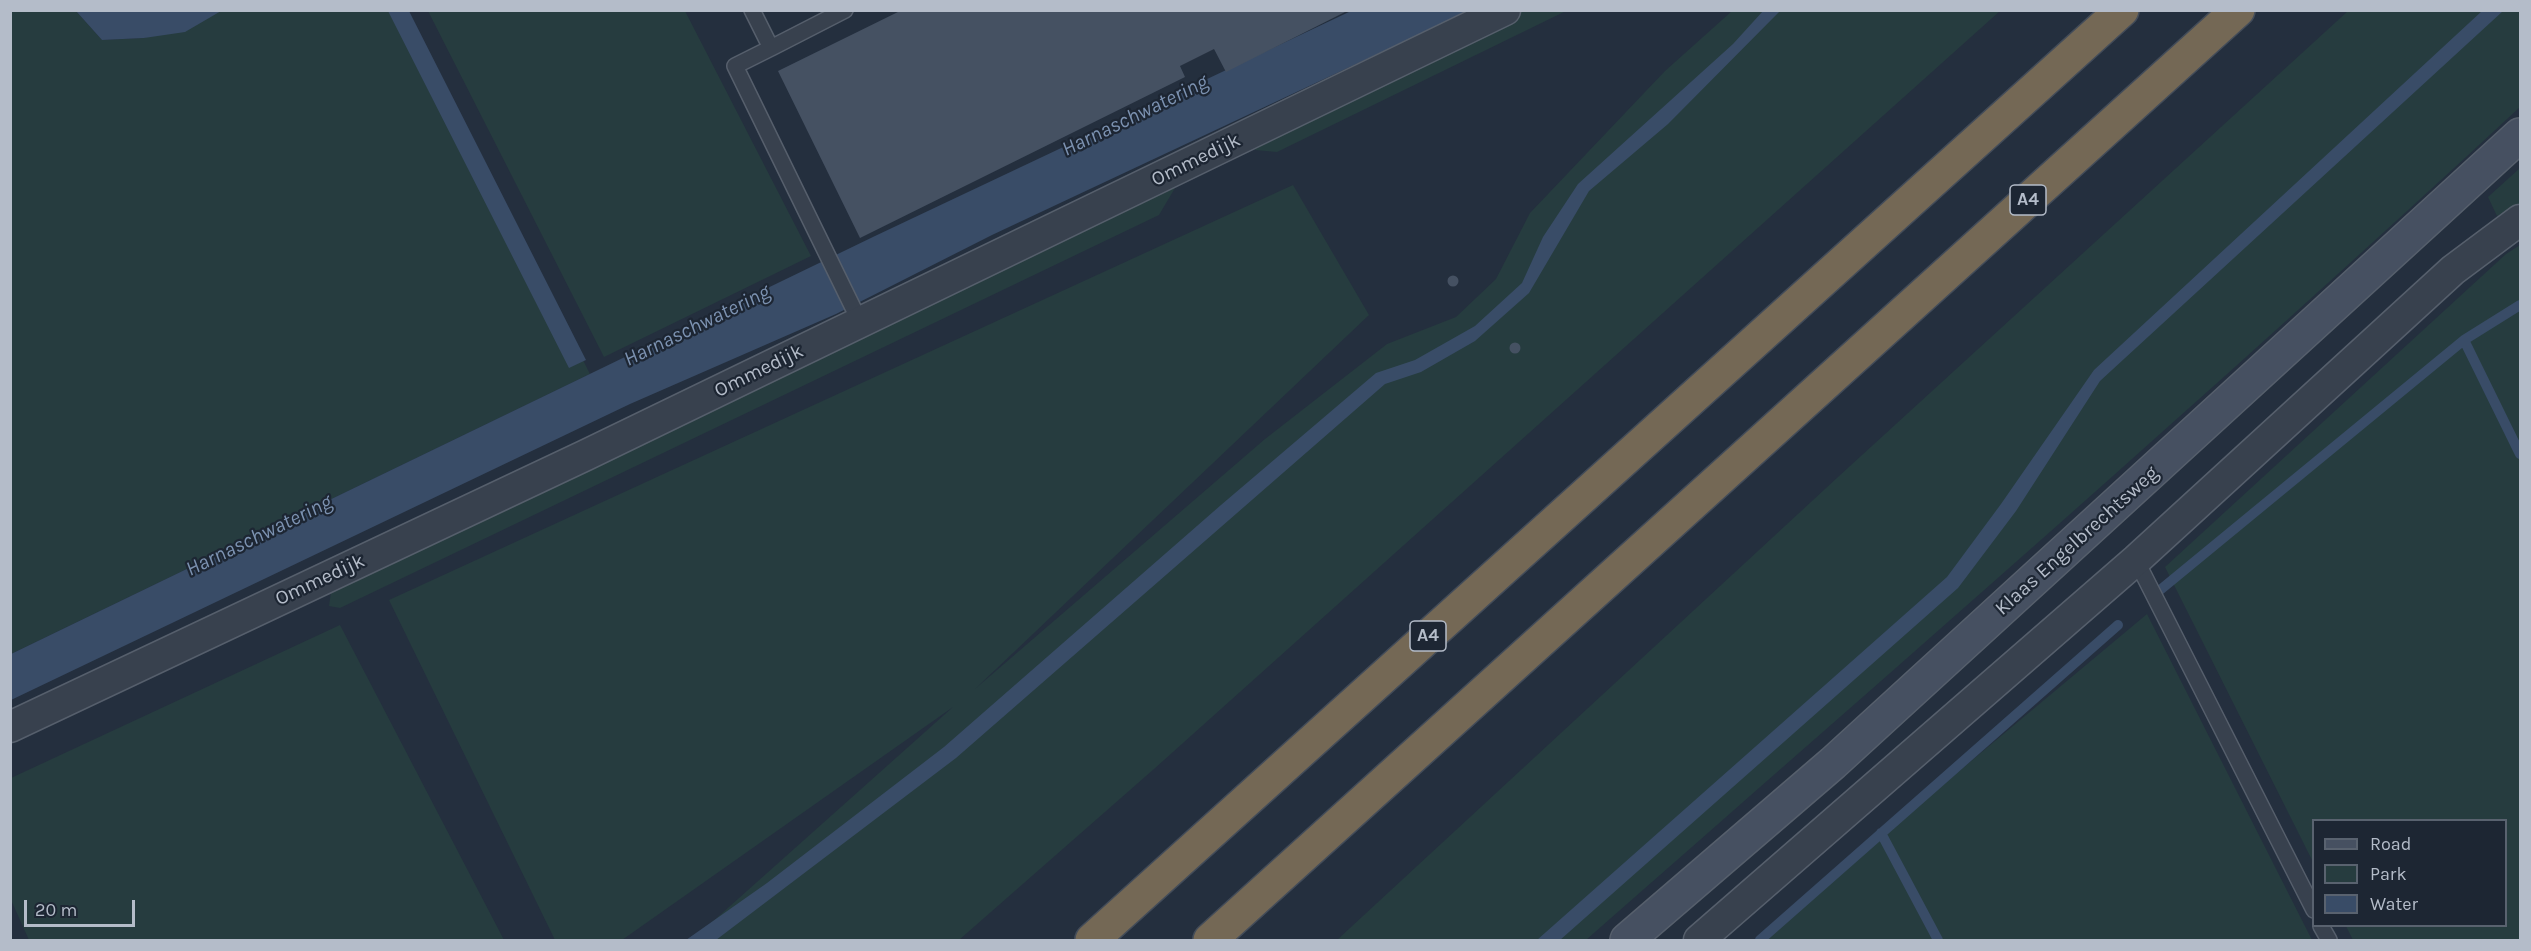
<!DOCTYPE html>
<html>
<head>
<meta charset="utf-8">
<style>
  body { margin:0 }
  #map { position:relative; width:2531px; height:951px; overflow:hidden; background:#242f3e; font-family:Karla,sans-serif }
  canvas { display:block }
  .frame { position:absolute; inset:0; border:12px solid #b4bcc9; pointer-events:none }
  .legend { position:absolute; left:2312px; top:819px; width:195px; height:108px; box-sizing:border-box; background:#1d2633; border:2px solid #59626f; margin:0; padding:8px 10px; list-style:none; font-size:18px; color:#b4bcc9 }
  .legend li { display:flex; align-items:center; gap:12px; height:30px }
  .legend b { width:30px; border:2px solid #59626f }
  .scale { position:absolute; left:24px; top:900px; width:111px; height:27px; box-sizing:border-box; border:3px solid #b4bcc9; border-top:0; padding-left:8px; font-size:18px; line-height:21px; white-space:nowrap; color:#b4bcc9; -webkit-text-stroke:4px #1d2633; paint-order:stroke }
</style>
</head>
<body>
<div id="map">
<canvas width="2531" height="951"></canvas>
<div class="frame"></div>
<ul class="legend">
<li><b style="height:8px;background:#465061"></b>Road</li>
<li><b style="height:16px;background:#263c3f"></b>Park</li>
<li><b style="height:16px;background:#394c67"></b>Water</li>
</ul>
<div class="scale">20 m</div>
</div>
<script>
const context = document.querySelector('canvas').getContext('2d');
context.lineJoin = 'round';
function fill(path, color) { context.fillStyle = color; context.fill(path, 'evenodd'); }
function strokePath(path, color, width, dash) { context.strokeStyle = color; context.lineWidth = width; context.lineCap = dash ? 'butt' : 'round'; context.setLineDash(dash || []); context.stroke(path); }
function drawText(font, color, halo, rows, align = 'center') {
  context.font = font + ' Karla,sans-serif'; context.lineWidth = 4.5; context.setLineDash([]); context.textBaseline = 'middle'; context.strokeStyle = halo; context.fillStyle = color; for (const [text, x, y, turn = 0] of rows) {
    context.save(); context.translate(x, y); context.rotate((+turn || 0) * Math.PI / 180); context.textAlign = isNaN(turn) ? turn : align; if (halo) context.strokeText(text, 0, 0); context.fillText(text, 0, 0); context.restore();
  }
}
const green = new Path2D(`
  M11,11h65l26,29 42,-2 77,-27h186l183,363 -579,280z
  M428,11h257l126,245 -207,101z
  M1519,11h47l-289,141 -22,-2 10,-15z
  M1732,11h268l-846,758 -195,171h-267l261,-233 -331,233h-67l-166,-340 904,-415 76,130 -394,374 290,-250 122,-95 69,-27 40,-38 34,-66 135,-142z
  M2348,11h172v96c-306,284 -621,558 -934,833h-249l501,-463z
  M2520,168v36l-23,12 -9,-19z
  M1163,185l12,3 -16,27 -819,393 -11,-2 3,-21z
  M2520,245v695h-167l-7,-14h160v-106h-192l-1,42 -148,-295 341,-313z
  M2147,614l165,326h-555z
  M340,625l164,315h-475l-18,-40v-122z`);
const water = new Path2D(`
  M76,11h145l-36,21 -41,6 -42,2z
  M388,11h21l177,349 -17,8z
  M1351,11h118l-477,224 -156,79 -206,90 -619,296v-46l864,-418z
  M1763,11h17l-112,113 -79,67 -60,102 -54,48 -54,31 -36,12 -429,374 -240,182h-30l81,-57 177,-136 277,-242 155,-132 39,-13 60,-34 47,-43 21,-46 35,-53 155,-140z
  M2482,11h21l-403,370 -84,130 -58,77 -398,352h-23l410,-363 54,-73 93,-134z`);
const stream = new Path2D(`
  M2464,340l56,114
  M2154,595l310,-255 56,-35
  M1881,833l57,107
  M1760,940l358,-315`);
const building = new Path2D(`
  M902,10h447l-123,62 -12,-23 -34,17 5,11 -325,161 -82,-167z
  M1447.5 281a5.5 5.5 0 1 1 11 0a5.5 5.5 0 1 1-11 0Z
  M1509.5 348a5.5 5.5 0 1 1 11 0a5.5 5.5 0 1 1-11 0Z`);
const service = new Path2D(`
  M752,10l19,38 74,-38
  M771,48l-36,18 125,256
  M2136,560l178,350
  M2321,926l8,14`);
const minor = new Path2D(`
  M10,727l576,-272 919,-445
  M1699,940l437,-380 317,-290 67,-50`);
const secondary = new Path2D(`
  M1627,940l206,-177 687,-628`);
const motorway = new Path2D(`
  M1092,940l1030,-930
  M1210,940l1028,-930`);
const shields = [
  [2028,200,36],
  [1428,636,36]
];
const shieldNames = [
  ["A4",2028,200],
  ["A4",1428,636]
];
const streetNames = [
  ["Ommedijk",1196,160,-26],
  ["Ommedijk",759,371,-26],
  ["Klaas Engelbrechtsweg",2077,541,-42],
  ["Ommedijk",320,580,-25]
];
const waterNames = [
  ["Harnaschwatering",1135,116,-26],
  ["Harnaschwatering",697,326,-26],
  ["Harnaschwatering",259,536,-26]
];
fill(green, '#263c3f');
fill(water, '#394c67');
strokePath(stream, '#394c67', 10);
fill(building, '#455162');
strokePath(service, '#565f6c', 18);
strokePath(minor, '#565f6c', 33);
strokePath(secondary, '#565f6c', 36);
strokePath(motorway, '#434c59', 36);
strokePath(service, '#38414e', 15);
strokePath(minor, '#38414e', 30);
strokePath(secondary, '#465061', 33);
strokePath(motorway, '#746855', 33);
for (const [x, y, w] of shields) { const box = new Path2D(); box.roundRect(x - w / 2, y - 15, w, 30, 4.5); context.fillStyle = '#1d2633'; context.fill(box); strokePath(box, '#b4bcc9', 1.5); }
drawText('bold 18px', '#b4bcc9', null, shieldNames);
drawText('20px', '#b4bcc9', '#1d2633', streetNames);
drawText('italic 21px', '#7c92b1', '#1d2633', waterNames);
</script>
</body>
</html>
